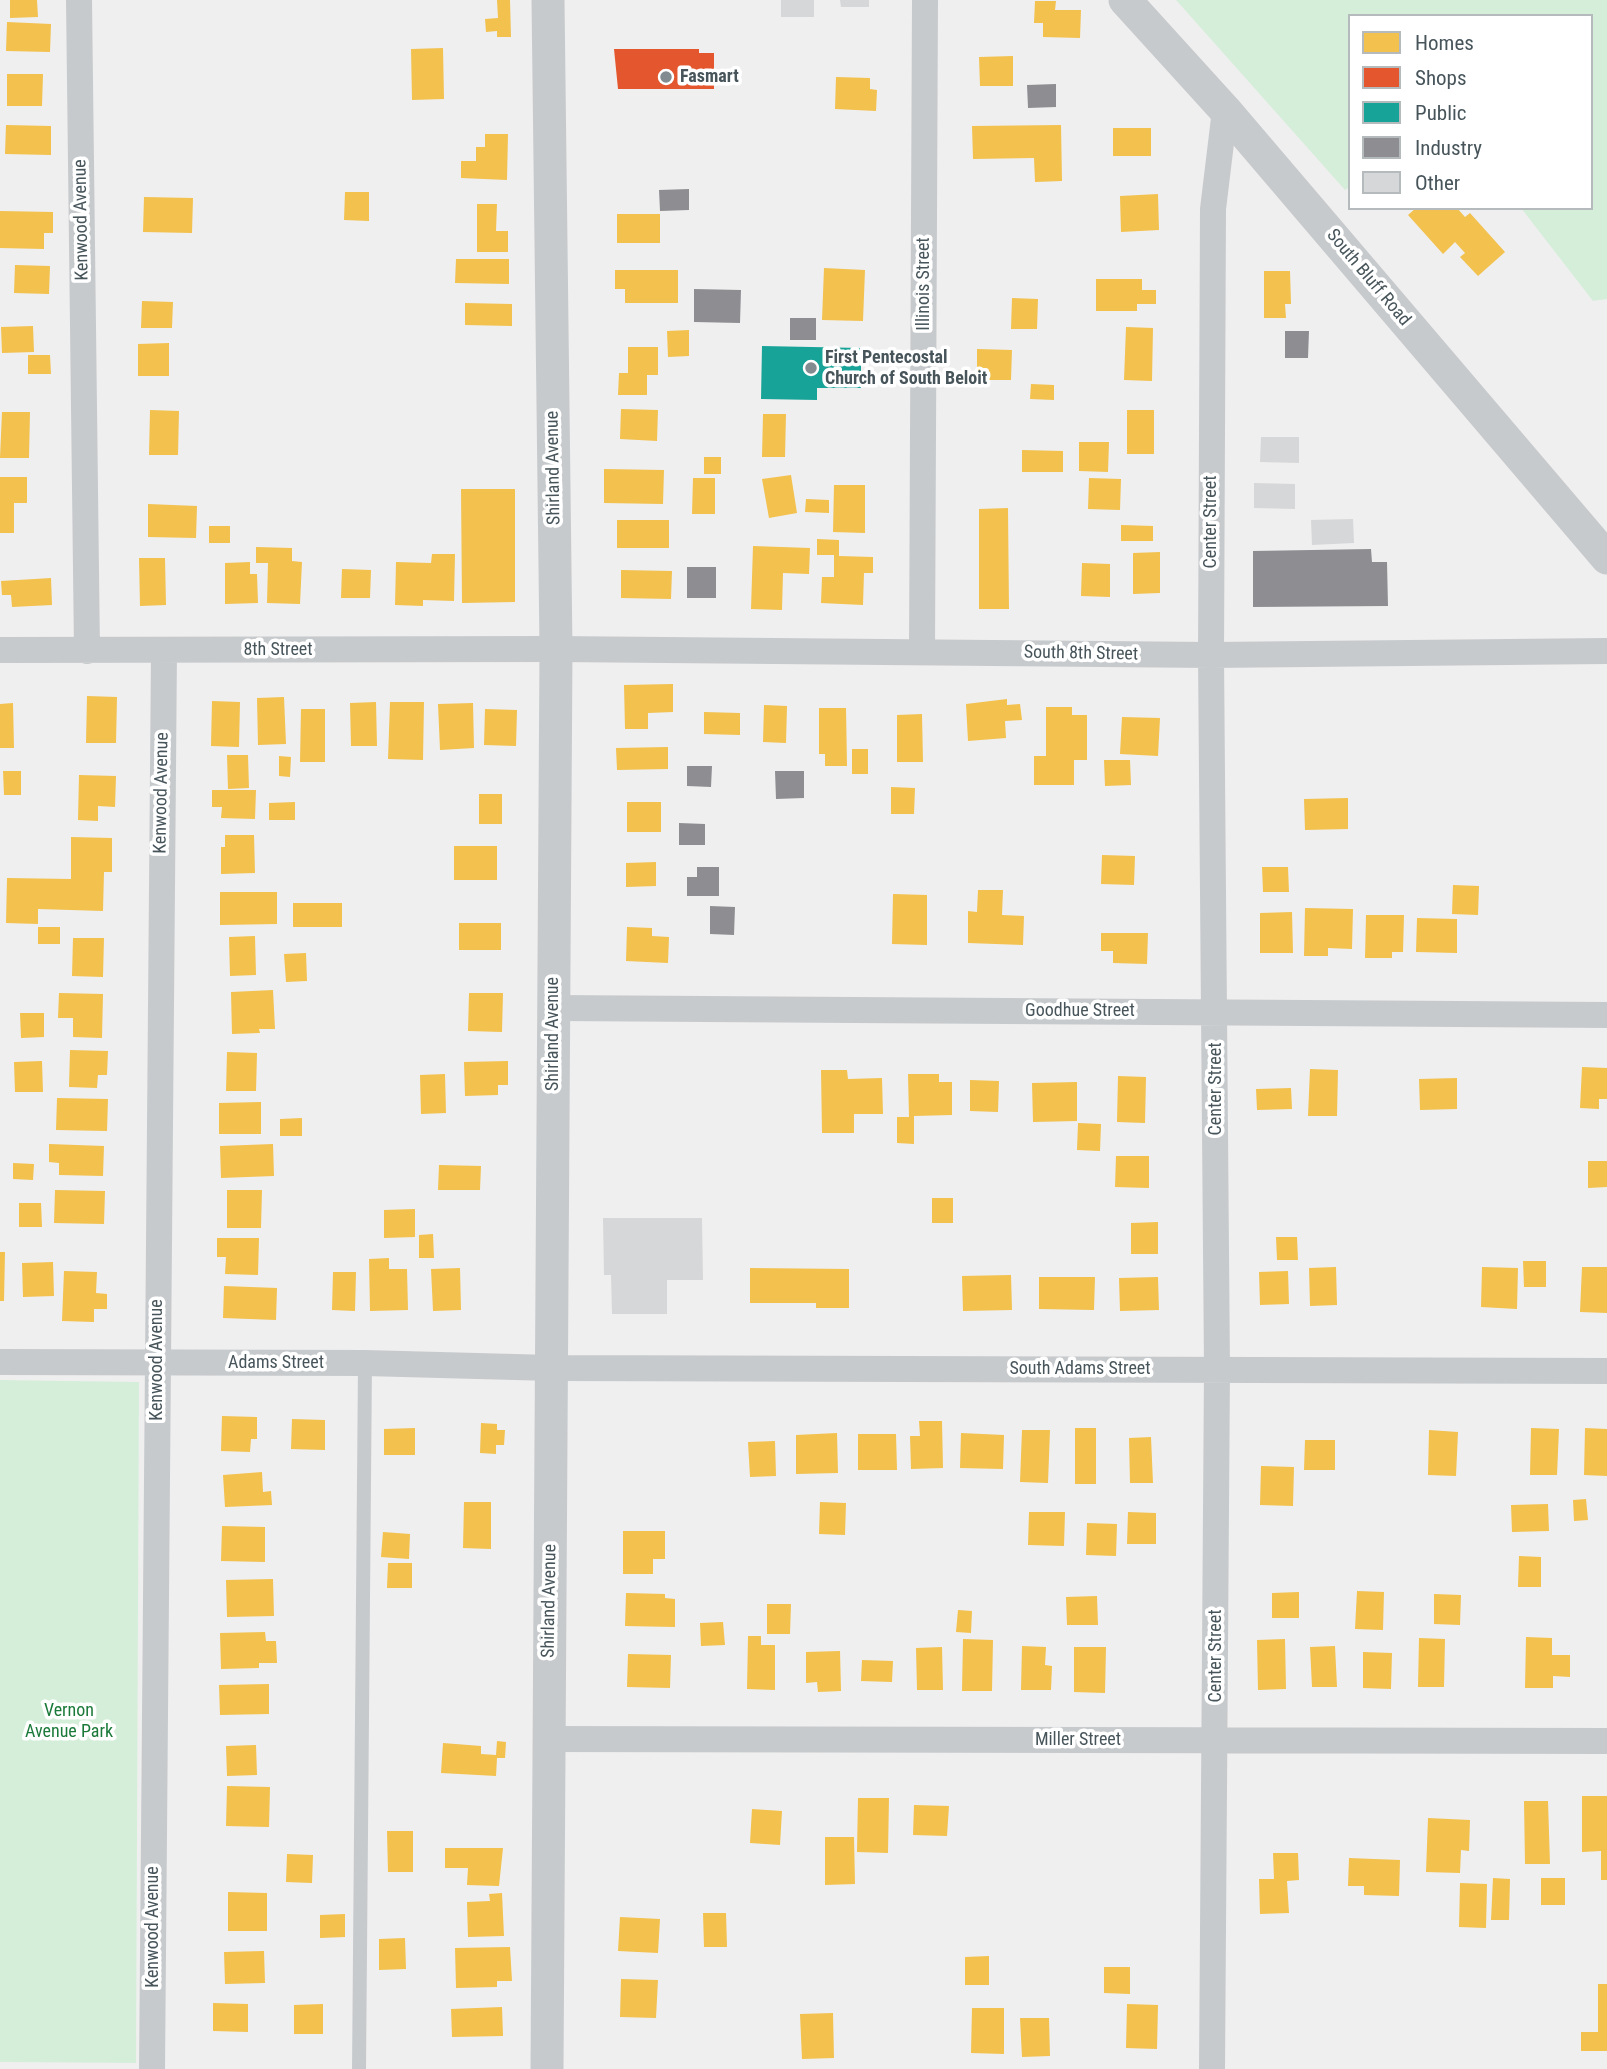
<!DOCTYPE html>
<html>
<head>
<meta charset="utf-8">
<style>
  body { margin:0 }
  #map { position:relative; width:1607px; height:2069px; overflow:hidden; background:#f0efef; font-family:"Roboto Condensed",sans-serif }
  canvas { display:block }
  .legend { position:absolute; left:1348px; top:14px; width:245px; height:196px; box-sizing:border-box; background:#fff; border:2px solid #b5bbbd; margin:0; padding:9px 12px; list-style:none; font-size:21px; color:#47555b }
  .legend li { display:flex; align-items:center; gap:14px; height:35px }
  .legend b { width:35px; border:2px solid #b5bbbd }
</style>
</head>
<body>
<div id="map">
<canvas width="1607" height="2069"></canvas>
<ul class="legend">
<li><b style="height:19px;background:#f2c14e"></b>Homes</li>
<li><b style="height:19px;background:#e4572e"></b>Shops</li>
<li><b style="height:19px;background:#17a398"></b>Public</li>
<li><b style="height:19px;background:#8d8d92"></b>Industry</li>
<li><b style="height:19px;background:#d6d7d8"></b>Other</li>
</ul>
</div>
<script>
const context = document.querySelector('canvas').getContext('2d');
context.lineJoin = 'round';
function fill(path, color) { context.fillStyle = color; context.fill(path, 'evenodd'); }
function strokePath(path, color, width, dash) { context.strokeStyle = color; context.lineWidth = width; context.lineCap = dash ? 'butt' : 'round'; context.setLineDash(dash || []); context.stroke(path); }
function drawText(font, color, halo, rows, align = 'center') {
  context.font = font + ' "Roboto Condensed",sans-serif'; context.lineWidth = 7; context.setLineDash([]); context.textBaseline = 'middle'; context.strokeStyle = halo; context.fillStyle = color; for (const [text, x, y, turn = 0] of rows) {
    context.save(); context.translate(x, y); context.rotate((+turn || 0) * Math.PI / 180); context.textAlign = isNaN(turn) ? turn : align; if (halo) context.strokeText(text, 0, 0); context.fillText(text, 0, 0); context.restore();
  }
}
const green = new Path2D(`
  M1176,0h431v299l-14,2 -72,-93h70v-192h-241v171l-5,3z
  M0,1380l139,2 -3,681 -136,-1z`);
const homes = new Path2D(`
  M10,0h27l1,17 -28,1z
  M497,0h13l1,37h-14v-6l-11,1 -1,-13 13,-1z
  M1035,1h21l-1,9h26l-1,28 -37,-1v-14h-9z
  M7,22l44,2 -1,28 -44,-1z
  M443,48l1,51 -32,1 -1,-51z
  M1013,56v30h-33l-1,-29z
  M7,74h36l-1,32h-35z
  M836,77l34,1v11l7,1 -1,21 -41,-2z
  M6,125l45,1v29l-46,-1z
  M1061,125l1,56 -27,1 -1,-24 -61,1 -1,-33z
  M1113,128h38v28h-38z
  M485,134h23l-1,46 -46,-2v-17h15v-14h9z
  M345,192h24v29l-25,-1z
  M1158,194l1,36 -38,2 -1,-36z
  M144,197l49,1 -1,35 -49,-1z
  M477,204h20l-1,27h12v21h-31z
  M1416,208h41l8,9 5,-4 35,39 -27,24 -18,-19 5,-4 -10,-11 -12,12 -35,-39z
  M0,211l53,1v21h-9v16l-44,-1z
  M617,214h43v29h-43z
  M456,259h53v25l-54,-1z
  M15,265l35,1 -1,28 -35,-1z
  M824,268l41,2 -2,51 -41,-1z
  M615,270h63v33h-53v-14h-10z
  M1264,271h26l1,33h-6l1,14h-22z
  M1096,279h46v11h14v14h-19v7h-41z
  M1012,298l26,1 -1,30h-26z
  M142,301l31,1 -1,26h-31z
  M465,303l47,1v22l-47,-1z
  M33,326l1,26 -32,1 -1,-26z
  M1126,327l27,1 -1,53 -28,-1z
  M689,330v26l-21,1 -1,-26z
  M169,343v33h-31v-32z
  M628,347h30v28h-11v20h-29l1,-22h9z
  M977,349l35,1 -1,30h-34z
  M28,355h22l1,19h-23z
  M1031,384l23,1v15l-24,-1z
  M621,409l37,1 -1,31 -37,-2z
  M150,410l29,1 -1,44h-29z
  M1127,410h27v44h-27z
  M2,412h28l-1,46h-29z
  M763,414h23l-1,43h-23z
  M1079,442h30l-1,30 -29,-1z
  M1022,450l41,1v21h-41z
  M704,457h17v17h-17z
  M604,469l60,1 -1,34 -59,-1z
  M791,475l6,38 -28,5 -7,-39z
  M0,477h27v26h-13v30h-14z
  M693,478h22v36h-23z
  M1089,478l32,1 -1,31 -32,-1z
  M834,485h31v48l-32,-1z
  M461,489h54v113l-53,1z
  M806,499l23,1v13l-24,-1z
  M148,504l49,2 -1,32 -48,-1z
  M1008,508l1,101h-30v-100z
  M617,520h52v28h-52z
  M1121,525l32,1v15h-32z
  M209,526h21v17h-21z
  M817,539l22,1v16l34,1v16h-9l-1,32 -42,-2 1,-26h12v-22h-17z
  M753,546l57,2 -1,26 -26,-1 -1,37 -31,-1z
  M256,547l36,1v13l10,1 -2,42 -33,-1 1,-40h-12z
  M1160,552v41l-27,1v-41z
  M432,554h23l-1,47 -31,-1v6l-28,-1 1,-43 35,1z
  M139,558h26l1,47 -26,1z
  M250,562v12h7l1,29 -33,1v-41z
  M1082,563l28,1v33l-29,-1z
  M342,569l29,1 -1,28h-29z
  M621,570l51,1 -1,28 -50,-1z
  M51,578l1,27 -40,2 -1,-12h-9l-1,-14z
  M673,684v28l-25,1v16h-23l-1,-44z
  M87,696l30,1 -1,46h-30z
  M284,697l2,47 -28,1 -1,-47z
  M1007,699v6l13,-1 2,16 -17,1 1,17 -38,3 -2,-37z
  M212,701l28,1 -1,45 -28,-1z
  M376,702l1,44h-26l-1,-43z
  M390,702h34l-1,58 -35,-1z
  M13,703l1,45h-14v-44z
  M473,703l1,45 -34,2 -2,-46z
  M764,705l23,1 -1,37 -23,-1z
  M1046,707h26v8h15v45h-13v25h-40v-29h12z
  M819,708h27l1,58h-22v-12h-6z
  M301,709h24v53h-25z
  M485,709l32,1 -1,36 -32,-1z
  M704,712l36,1v22l-36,-1z
  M922,714l1,48h-26v-47z
  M1122,717l38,1 -2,38 -38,-2z
  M668,747v22l-51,1 -1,-22z
  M852,749h16v25h-16z
  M227,755h21l1,33 -21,1z
  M279,756l12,1 -1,20 -11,-1z
  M1104,760h26l1,25 -26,1z
  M3,771h18v24h-17z
  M79,775l37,1 -1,31 -17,-1v15l-20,-1z
  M891,787l24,1 -1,26h-23z
  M212,790h44l-1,29 -34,-1 1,-11h-10z
  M479,794h23v30h-23z
  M1348,798v31l-43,1 -1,-31z
  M295,802v18h-26v-17z
  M627,802h34v30h-34z
  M225,835h29l1,38 -34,1v-27h4z
  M71,837l41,1v34h-8l-1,39 -65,-2v15l-32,-1 1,-45 64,1z
  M454,846h43v34h-43z
  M1102,855l33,1 -1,29 -33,-1z
  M656,862v24l-30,1v-24z
  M1262,867h26l1,25h-26z
  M1453,885l26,1 -1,29 -26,-1z
  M978,890h25l-1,25 22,1 -1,29 -55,-2v-32l9,1z
  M220,892h57v32l-57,1z
  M893,894l34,1v50l-35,-1z
  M293,903h49v24h-49z
  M1305,908l48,1 -1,40 -24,-1v8h-24z
  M1292,912l1,41h-33v-40z
  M1366,915h38l-1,37h-11v6h-27z
  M1417,918l40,1v34l-41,-1z
  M459,923h42v27h-42z
  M38,927h22v17h-22z
  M627,927l25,1v8l17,1 -1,26 -42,-2z
  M1101,933h47l-1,31 -34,-1v-12h-12z
  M255,936l1,39 -26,1 -1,-39z
  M73,938h31l-1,39 -31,-1z
  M306,953l1,28 -21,1 -2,-28z
  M273,990l2,39h-16l1,4 -28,1 -1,-42z
  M59,993l44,1 -1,44 -29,-1v-19h-15z
  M469,993h34l-1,39 -34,-1z
  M20,1013h24v24l-23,1z
  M70,1050l38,1 -1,24h-9l-1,13 -28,-1z
  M227,1052l30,1 -1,38h-30z
  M42,1061l1,31h-28l-1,-30z
  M508,1061v24h-10v10l-33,1 -1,-34z
  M1582,1067l25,1v31h-8v10l-19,-1z
  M1310,1069l28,1 -1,46h-29z
  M821,1070h26l1,9 34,-1 1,36h-29v19h-32z
  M445,1074l1,39 -25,1 -1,-39z
  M908,1074h31v8h13v33l-38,1v28l-17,-1v-26h12z
  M1118,1076l28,1 -1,46 -28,-1z
  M1457,1078v31l-37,1 -1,-31z
  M970,1080l29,1 -1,31 -28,-1z
  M1077,1082v39l-44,1 -1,-39z
  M1291,1088l1,21 -35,1 -1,-21z
  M57,1098l51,1 -1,32 -51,-1z
  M261,1102v32h-42v-31z
  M302,1118v18h-22v-17z
  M1078,1123l23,1 -1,27 -23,-1z
  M49,1144l55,2 -1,30 -44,-1v-12l-10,-1z
  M273,1144l1,32 -53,2 -1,-32z
  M1116,1156h33v32l-34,-1z
  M1588,1161h19v26l-19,1z
  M13,1163l21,1 -1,16 -20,-1z
  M439,1165l42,1 -1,24h-42z
  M55,1190l50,1 -1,33 -50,-1z
  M227,1190h35l-1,38h-34z
  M932,1198h21v25h-21z
  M19,1203h22l1,24h-23z
  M415,1209v28l-31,1v-28z
  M1158,1222v32h-27v-31z
  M433,1234l1,24h-15v-23z
  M1276,1237h21l1,23h-21z
  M217,1238h42l-1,37 -33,-1 1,-17h-9z
  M0,1252h5l-1,49h-4z
  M389,1258v11h18l1,41 -38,1 -1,-52z
  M1523,1261h23v26h-22z
  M53,1262l1,34 -31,1 -1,-34z
  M1336,1267l1,38 -27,1 -1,-38z
  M1482,1267l36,1 -1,41 -36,-2z
  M1582,1267h25v46l-27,-1z
  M460,1268l1,42 -28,1 -2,-42z
  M750,1268l99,1v39h-33v-5h-66z
  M64,1271l33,1 -1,21 11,1v15h-13v13l-32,-1z
  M1288,1271l1,33 -29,1 -1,-33z
  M333,1272h23l-1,39 -23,-1z
  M1011,1275l1,35 -49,1 -1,-35z
  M1039,1277h56l-1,33 -55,-1z
  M1158,1277l1,33 -39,1 -1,-33z
  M224,1286l53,2 -1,32 -53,-2z
  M222,1416l35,1v22h-6l-1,13 -29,-1z
  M292,1419l33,1v30l-34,-1z
  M919,1421h23l1,47 -32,1 -1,-33h10z
  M481,1423l16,1v6h8l-1,15h-8v9l-16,-1z
  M415,1428v27h-31v-26z
  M1075,1428h21v56h-21z
  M1531,1428l28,1 -2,46h-27z
  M1585,1428l22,1v47l-23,-1z
  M1022,1430h28l-2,53 -28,-1z
  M1429,1430l29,2 -2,44 -28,-1z
  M837,1433l1,40 -42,1v-39z
  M961,1433l43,2 -1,34 -43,-1z
  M858,1434h38l1,36h-39z
  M1151,1437l2,46h-23l-1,-45z
  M1305,1440h30v30h-31z
  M775,1441l1,35 -26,1 -2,-35z
  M1261,1466l33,1 -1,39 -33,-1z
  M262,1472l1,20 8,-1 1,14 -47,2 -2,-32z
  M1586,1499l2,21 -14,1 -1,-21z
  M464,1502h27v47l-28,-1z
  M820,1502l26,1 -1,32 -26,-1z
  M1548,1504l1,27 -37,1 -1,-27z
  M1029,1512h36l-1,34 -36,-1z
  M1128,1512l28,1v31h-29z
  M1087,1523l30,1 -1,32 -30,-1z
  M222,1526l43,1v35l-44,-1z
  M623,1531h42v28h-12v15h-30z
  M383,1532l27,2 -1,25 -28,-2z
  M1519,1556l22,1v30h-23z
  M388,1563h24v25h-25z
  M273,1579l1,37 -47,1 -1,-37z
  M1357,1591l27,1 -1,38 -28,-1z
  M1299,1592v26h-27v-25z
  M626,1593l39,1v4l10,1v28l-50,-1z
  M1434,1594l27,1 -1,30 -26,-1z
  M1097,1596l1,29h-31l-1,-28z
  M767,1604h24l-1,30h-23z
  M958,1610l14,1 -1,22 -15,-1z
  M723,1622l2,23 -24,1 -1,-23z
  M265,1632l1,9h10l1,22h-18v5l-38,1 -1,-36z
  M748,1636h13v9h14v45l-28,-1z
  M1526,1637l26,1v17h18v22l-17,-1v12h-28z
  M1419,1638l26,1 -1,48h-26z
  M963,1639l30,1 -1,51h-30z
  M1285,1639l1,50 -28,1 -1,-50z
  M1022,1646l24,1 -1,18 7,1 -1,24h-30z
  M1335,1646l2,41h-25l-2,-40z
  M942,1647l1,43h-26l-1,-42z
  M1074,1647h32l-1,46 -31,-1z
  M840,1651l1,40 -23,1 -1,-10 -11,1v-31z
  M1363,1652l29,1 -1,36 -28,-1z
  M628,1654l43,1 -1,33 -43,-1z
  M862,1660l31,1 -1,21 -31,-1z
  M269,1684v30l-49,1 -1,-30z
  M497,1741l9,1 -1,16h-8l-1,18 -55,-3 2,-30 38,3v8l15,1z
  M256,1745l1,30 -30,1 -1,-30z
  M227,1786l43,1 -1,40 -43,-1z
  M1582,1796h25v84h-6v-29l-19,1z
  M858,1798h31l-1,55 -31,-1z
  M1524,1801h24l2,63h-25z
  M914,1805l35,1 -2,30 -34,-1z
  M752,1809l30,2 -2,34 -30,-2z
  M1428,1818l42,2 -1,31 -8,-1 -1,23 -34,-1z
  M387,1831h26v41h-25z
  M825,1837h29l1,47 -30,1z
  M445,1848h58l-4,38 -32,-1 1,-17h-23z
  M1273,1853h25l1,27 -12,1 2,32 -29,1 -1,-35h15z
  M287,1854l26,1 -1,28 -26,-1z
  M1349,1858l51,2 -1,36 -35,-1v-9h-16z
  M1493,1878l17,1 -1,41h-18z
  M1541,1878h24v27h-24z
  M1460,1883l27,1 -1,44 -27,-1z
  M228,1892l39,1v38h-39z
  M502,1893l2,43 -36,1 -1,-35 23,-1 -1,-7z
  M703,1913h23l1,34h-23z
  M345,1914v23l-25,1v-23z
  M620,1917l40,2 -2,34 -40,-2z
  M405,1938l1,31 -27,1v-31z
  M510,1947l2,34h-15v6l-41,1 -1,-40z
  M264,1951l1,32 -40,1 -1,-32z
  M989,1956v29h-24v-28z
  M1104,1967h26v27l-26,-1z
  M621,1979l37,1 -2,38 -36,-1z
  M1598,1984h9v67h-26v-19h17z
  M213,2003l35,1v28l-35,-1z
  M323,2004v30h-29v-29z
  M1127,2004l31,1 -1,44 -31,-1z
  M502,2007l1,29 -51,1 -1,-28z
  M972,2008h32v46l-33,-1z
  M833,2013l1,45 -32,1 -2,-45z
  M1020,2018h29l1,38 -28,1z`);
const shops = new Path2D(`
  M614,49h85v4h15v36h-96z`);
const public = new Path2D(`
  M762,346l99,2v40h-44v12l-56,-1z`);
const industry = new Path2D(`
  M1056,84v23l-28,1 -1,-23z
  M689,189v21l-29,1 -1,-21z
  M694,289l47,1 -1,33 -46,-1z
  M790,318h26v22h-26z
  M1285,331h24l-1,27h-23z
  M1371,549l1,13h15l1,44 -135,1v-56z
  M687,567h29v31h-29z
  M687,766h25l-1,21 -24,-1z
  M775,771h29v27l-28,1z
  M679,823l26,1v21h-26z
  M697,867h22v29h-32v-19h10z
  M710,906l25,1 -1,28 -24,-1z`);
const building = new Path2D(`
  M781,0h33v17h-33z
  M840,0h29v7h-28z
  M1261,437h38v26l-39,-1z
  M1254,483l41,1v25l-41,-1z
  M1353,519l1,24 -42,2 -1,-25z
  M603,1218h99l1,62h-36v34h-55l-1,-39h-7z`);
const service = new Path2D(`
  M359,2069l6,-706`);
const minor = new Path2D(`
  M79,0l8,651
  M0,650l556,-1 655,6 396,-4
  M922,652l3,-652
  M554,1008l1053,7
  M0,1362l365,1 187,5 1055,3
  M548,1739l1059,2
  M152,2069l12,-1418
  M1212,2069l5,-700 -6,-714 2,-446 12,-99`);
const tertiary = new Path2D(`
  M1125,0l100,110 382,448
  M547,2069l9,-1420 -8,-649`);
const markers = [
  [666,77,7,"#828b8f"],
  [811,368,7,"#828b8f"]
];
const poiNames = [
  ["Fasmart",680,77],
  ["First Pentecostal",825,358],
  ["Church of South Beloit",825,379]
];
const streetNames = [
  ["Kenwood Avenue",82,220,-91],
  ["South Bluff Road",1368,278,50],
  ["Illinois Street",924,284,-90],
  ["Shirland Avenue",554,468,-91],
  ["Center Street",1211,522,-90],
  ["8th Street",278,650],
  ["South 8th Street",1081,654,1],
  ["Kenwood Avenue",162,793,-89],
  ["Goodhue Street",1080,1011],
  ["Shirland Avenue",553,1034,-90],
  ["Center Street",1216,1089,-90],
  ["Kenwood Avenue",157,1360,-90],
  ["Adams Street",276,1363],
  ["South Adams Street",1080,1369],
  ["Shirland Avenue",550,1601,-89],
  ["Center Street",1216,1656,-90],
  ["Miller Street",1078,1740],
  ["Kenwood Avenue",153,1927,-90]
];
const parkNames = [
  ["Vernon",69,1711],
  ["Avenue Park",69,1732]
];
fill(green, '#d5eeda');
fill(homes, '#f2c14e');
fill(shops, '#e4572e');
fill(public, '#17a398');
fill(industry, '#8d8d92');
fill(building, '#d6d7d8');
strokePath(service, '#c7cacc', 14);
strokePath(minor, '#c7cacc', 26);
strokePath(tertiary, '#c7cacc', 33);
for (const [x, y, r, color] of markers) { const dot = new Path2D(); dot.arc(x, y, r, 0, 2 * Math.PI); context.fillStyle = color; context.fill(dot); strokePath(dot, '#fff', 2.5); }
drawText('bold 18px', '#47555b', '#fff', poiNames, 'left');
drawText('18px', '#47555b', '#fff', streetNames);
drawText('18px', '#1b7a3a', '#fff', parkNames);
</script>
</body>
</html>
